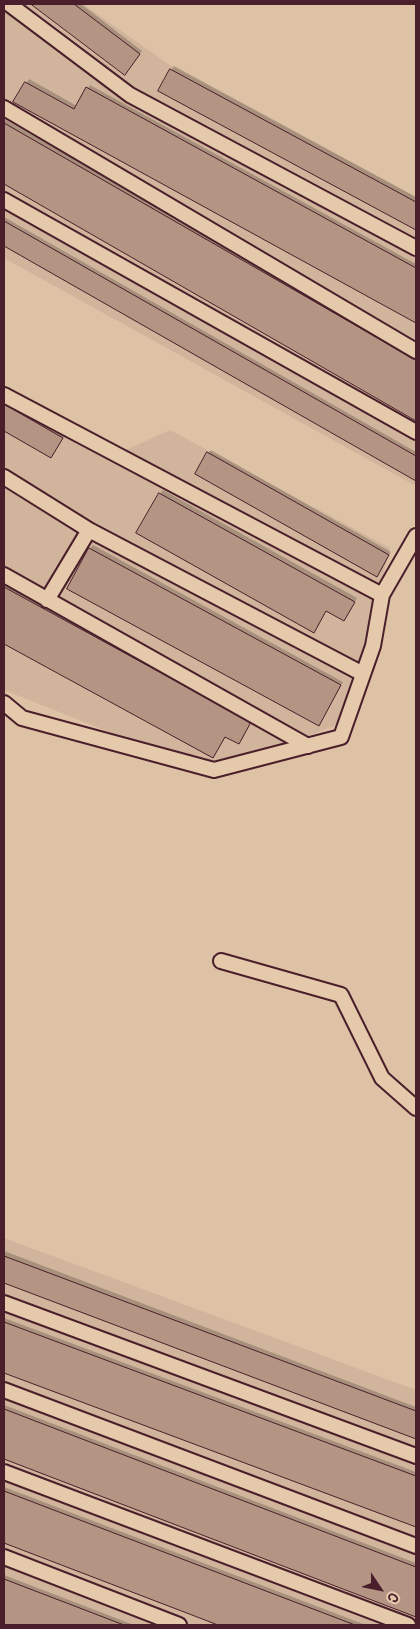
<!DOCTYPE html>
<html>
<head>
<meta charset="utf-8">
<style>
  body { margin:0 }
  #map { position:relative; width:420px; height:1629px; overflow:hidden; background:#dec2a6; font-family:Pangolin,sans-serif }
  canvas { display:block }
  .frame { position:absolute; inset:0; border:5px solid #4a1f2b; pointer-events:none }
  .north { position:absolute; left:355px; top:1564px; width:50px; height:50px; -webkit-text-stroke:4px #e4c9ab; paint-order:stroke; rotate:124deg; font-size:14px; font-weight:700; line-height:20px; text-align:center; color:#4a1f2b }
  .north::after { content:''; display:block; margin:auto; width:18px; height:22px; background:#4a1f2b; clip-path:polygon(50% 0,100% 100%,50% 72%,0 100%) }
</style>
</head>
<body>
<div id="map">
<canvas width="420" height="1629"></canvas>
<div class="frame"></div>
<div class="north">С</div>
</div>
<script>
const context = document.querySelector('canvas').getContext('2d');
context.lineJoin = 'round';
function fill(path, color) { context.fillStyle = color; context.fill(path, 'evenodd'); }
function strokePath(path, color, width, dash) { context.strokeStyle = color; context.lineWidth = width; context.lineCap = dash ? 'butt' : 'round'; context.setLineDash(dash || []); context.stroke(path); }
const built = new Path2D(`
  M4,4h79l85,60 248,133v289l-412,-228z
  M4,389l113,65 53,-24 220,118 -42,173 -139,51 -205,-82z
  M4,1238l412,152v235h-412z`);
const shadow = new Path2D(`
  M33,4h48l61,47 -17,22z
  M174,66l242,131v32l-257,-138z
  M29,79l48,27 13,-21 326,179v58l-401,-220z
  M4,119l412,236v64l-412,-236z
  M4,217l412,235v28l-412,-235z
  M4,399l61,36 -14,22 -47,-28z
  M211,450l180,102 -11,20 -3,3 -169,-122z
  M163,490l194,108 -10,18 -3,4 -17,-10 -13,21 -177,-98z
  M93,545l250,137 -22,40 -3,3 -249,-136 21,-40z
  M4,582l249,136 -11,22 -4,3 -12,-7 -13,21 -209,-114z
  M4,1251l412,156v31l-412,-156z
  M4,1318l412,154v53l-412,-154z
  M4,1405l412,158v53l-412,-158z
  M4,1487l362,138h-144l-218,-83z
  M4,1575l130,50h-130z`);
const building = new Path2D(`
  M31,4h43l66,50 -15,21z
  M170,69l246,133v28l-258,-139z
  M25,82l49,27 12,-22 330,181v55l-403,-221z
  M4,123l412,237v61l-412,-237z
  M4,221l412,235v25l-412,-235z
  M4,404l59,34 -12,20 -47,-27z
  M207,452l182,103 -12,22 -182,-103z
  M159,493l196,109 -11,19 -18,-10 -12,22 -178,-100z
  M89,548l252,137 -22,41 -252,-137z
  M4,587l247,135 -12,22 -14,-7 -12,21 -209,-114z
  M4,1256l412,155v28l-412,-156z
  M4,1322l412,154v51l-412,-154z
  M4,1409l412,158v50l-412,-158z
  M4,1491l351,134h-137l-214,-82z
  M4,1579l120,46h-120z`);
const lane = new Path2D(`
  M9,4l121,91 286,153
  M4,108l412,243
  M4,200l412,232
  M4,395l378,200
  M4,477l85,53 -42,70
  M89,530l274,144
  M4,575l304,171
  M4,703l18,15 192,52 127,-33 32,-91 9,-51 34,-59
  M221,961l120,34 41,83 34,30
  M4,1303l412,153
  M4,1390l412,156
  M4,1472l404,153
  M4,1557l175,68`);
fill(built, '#d1b49c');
fill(shadow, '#0003');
fill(building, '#b49483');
strokePath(building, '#4a1f2b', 1);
strokePath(lane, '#4a1f2b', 18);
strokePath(lane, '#e4c9ab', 14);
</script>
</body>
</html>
